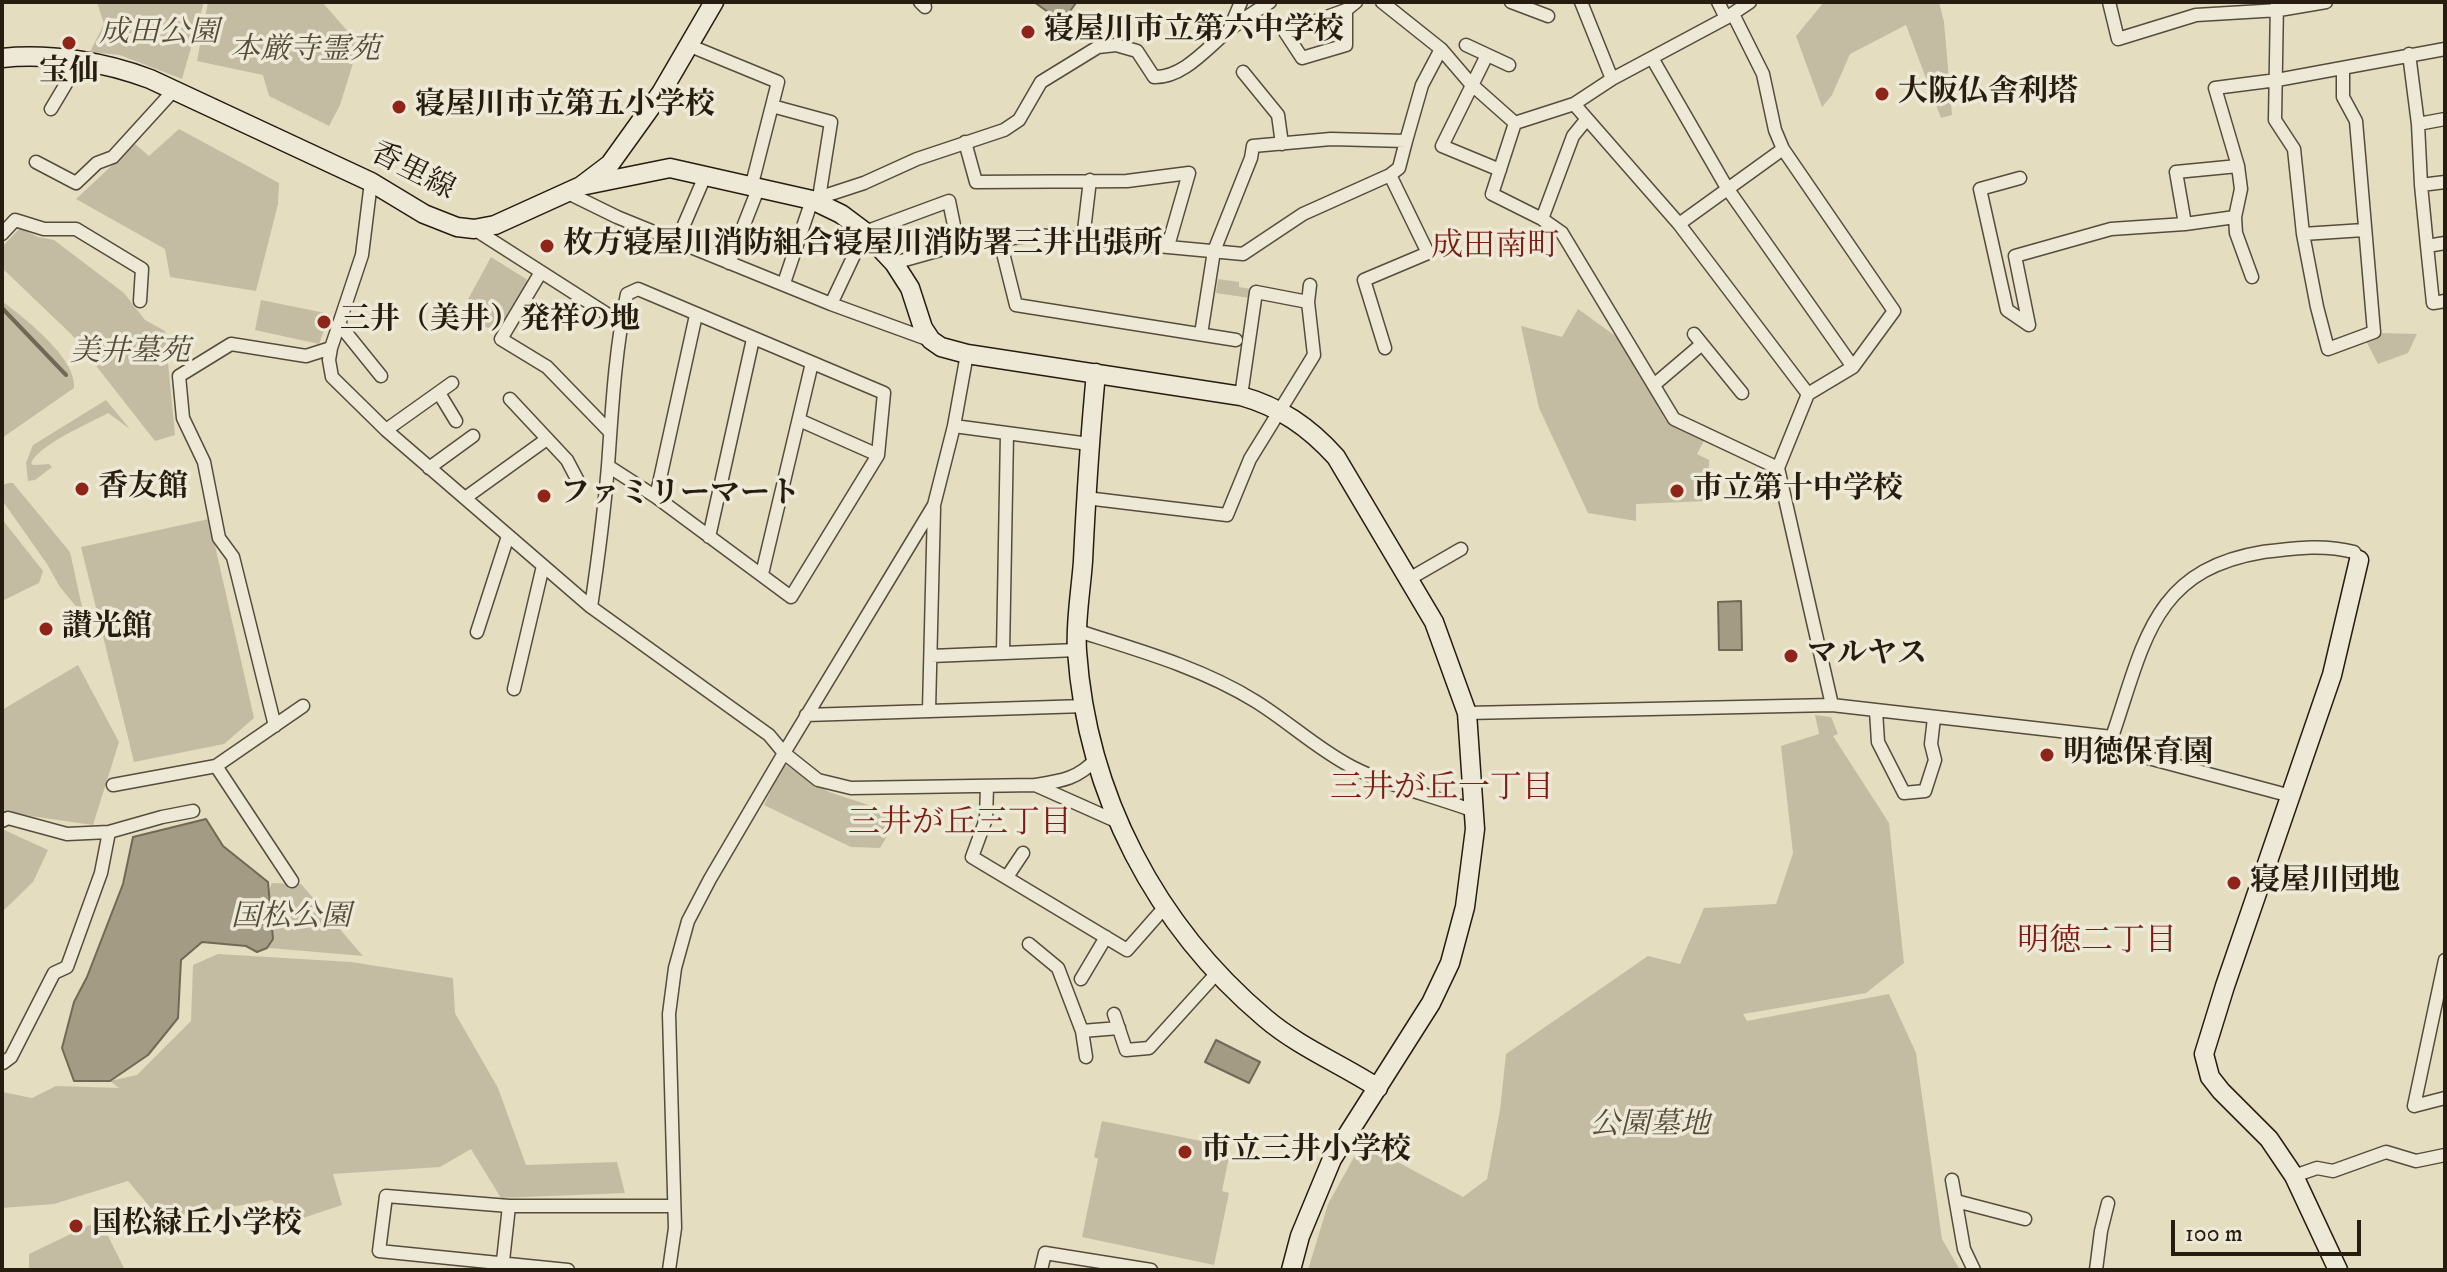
<!DOCTYPE html>
<html>
<head>
<meta charset="utf-8">
<style>
  body { margin:0 }
  #map { position:relative; width:2447px; height:1272px; overflow:hidden; background:#e4ddc0; font-family:"IM FELL DW Pica",serif }
  canvas { display:block }
  .frame { position:absolute; inset:0; border:4px solid #271c10; pointer-events:none }
  .scale { position:absolute; left:2171px; top:1220px; width:190px; height:36px; box-sizing:border-box; border:4px solid #271c10; border-top:0; padding-left:10px; font-size:24px; line-height:28px; white-space:nowrap; color:#271c10; -webkit-text-stroke:6px #ede9d6; paint-order:stroke }
</style>
</head>
<body>
<div id="map">
<canvas width="2447" height="1272"></canvas>
<div class="frame"></div>
<div class="scale">100 m</div>
</div>
<script>
const context = document.querySelector('canvas').getContext('2d');
context.lineJoin = 'round';
function fill(path, color) { context.fillStyle = color; context.fill(path, 'evenodd'); }
function strokePath(path, color, width, dash) { context.strokeStyle = color; context.lineWidth = width; context.lineCap = dash ? 'butt' : 'round'; context.setLineDash(dash || []); context.stroke(path); }
function drawText(font, color, halo, rows, align = 'center') {
  context.font = font + ' "IM FELL DW Pica","Noto Serif JP",serif'; context.lineWidth = 7; context.setLineDash([]); context.textBaseline = 'middle'; context.strokeStyle = halo; context.fillStyle = color; for (const [text, x, y, turn = 0] of rows) {
    context.save(); context.translate(x, y); context.rotate((+turn || 0) * Math.PI / 180); context.textAlign = isNaN(turn) ? turn : align; if (halo) context.strokeText(text, 0, 0); context.fillText(text, 0, 0); context.restore();
  }
}
const green = new Path2D(`
  M97,2h107l-22,77 -62,-24 -30,-3 14,-28z
  M208,2h114l37,42 -19,61 -11,21 -60,-30 -6,-21 -66,-14z
  M1824,2h115l5,20 8,93 -11,3 -35,-93 -56,29 -18,41 -10,12 -26,-71z
  M179,129l100,54 -1,21 -22,87 -86,-14 -5,-28 -89,-50 59,-55 14,12z
  M20,228l18,9 16,3 70,53 21,27 20,11 10,104 -20,6 -83,-106 -70,-67v-21z
  M491,257l35,22 2,4 -26,46 -8,2 -34,-17z
  M1218,279l21,3v5l12,2 -1,9 -34,-5z
  M261,300l69,14 -11,30 -64,-14z
  M2,301c22,17 75,57 72,87l-72,50v-129l64,66 -64,-69z
  M1578,309l43,31 45,81 39,18 -8,15 12,6 -1,41 -72,3v17l-48,-8 -49,-105 -18,-82 41,11z
  M2379,333l38,1 -9,19 -30,11 -13,-25z
  M106,400l24,29 -22,-16c-20,11 -68,31 -77,50l2,2 16,-1 3,3 -17,13 -7,1 -2,-18 7,-18z
  M8,483h5l57,69 14,64 -24,-29 -13,-23 -45,-64 1,-15z
  M2,519l41,52 -4,12 -35,17 -2,-1z
  M209,519l45,199 -30,26 -90,18 -53,-215z
  M78,665l41,77 -26,83 -91,-13v-102z
  M1815,715l16,2 7,17 -5,2 56,87 15,140 -38,30 -123,21 4,7 142,-27 27,59 26,186 18,31h-652l20,-66 30,-54 32,8 73,39 24,-18 13,-69 6,-56 142,-98 32,8 24,-56 72,-4 17,-51 -12,-107 38,-12z
  M784,764l45,28 70,23 -19,33 -29,-1 -87,-42z
  M2,829l46,21 -15,32 -31,30z
  M272,883l29,1 62,72 -117,-10z
  M218,954l133,8 102,16 2,35 43,75 28,77 91,-3 8,31 -124,5 -30,-49 -31,18 -107,7 9,31 -51,17 -19,-22 -112,19 -32,-38 -74,23 -52,4v-116l30,6 24,-12 63,2 -9,-7 27,-6 54,-54 2,-56z
  M1102,1121l129,26 -9,44 7,2 -15,72 -132,-28 16,-78 -4,-2z
  M100,1220l25,50h-96v-16z`);
const water = new Path2D(`
  M1034,2h40l2,1 -14,19z
  M1741,601l1,49h-23l-1,-48z
  M206,819l17,27 45,36 5,57 -6,9 -10,4 -11,-6 -44,-4 -21,18 -3,58 -30,37 -38,26h-36l-12,-33 12,-46 13,-25 36,-93 10,-47z
  M1216,1040l44,22 -11,21 -44,-21z`);
const stream = new Path2D(`
  M2,308l64,67`);
const street = new Path2D(`
  M920,2l5,5
  M1382,2l59,47 30,35 44,39
  M1511,2l37,14
  M1581,2l31,77
  M1718,2l8,16
  M2109,2l9,37 78,-24 83,-5 47,-8
  M2277,2l-2,118 19,29 9,85 14,73 11,42 46,-17 -18,-211 -13,-24v-29
  M1346,10v35l-44,13 -17,-26 61,-22 10,-8
  M1733,14l30,60 12,56 8,19 111,162 -41,56 -45,27 -30,74 54,237
  M1230,28l11,-26
  M688,45l90,37 -27,106
  M1466,45l43,20
  M2409,54l9,70 3,61 24,-3
  M1487,55l-45,91 58,24
  M1652,58l75,130 126,179
  M1243,72l35,43 4,29
  M1574,104l105,120 129,170
  M772,106l59,16 -12,76
  M51,109l28,-47
  M1515,123l-23,71 50,25 20,14 112,186 104,49
  M1515,123l59,-19 38,-25 114,-61 24,-16
  M2418,124l27,-5
  M1406,141l16,-56 19,-36
  M965,142l11,40 151,-1 62,-8 -21,73
  M36,162l40,21 21,-20 16,-6 61,-67
  M2020,178l-40,11 27,121 22,15
  M1090,180l-7,59 160,15 60,-40 87,-39
  M371,182l-9,73 -31,93 -2,12 3,17 54,53 205,177 178,128 15,18 34,27 33,8 184,-3 83,37
  M2421,185l6,61 18,-3
  M566,192l51,25 214,87 99,36
  M1542,219l31,-83 13,-16
  M1679,224l104,-75
  M2185,224l-9,-52 62,-6
  M474,229l147,94
  M2,234l13,-14 29,9h32l66,40 -2,32
  M2303,234l61,-4
  M677,241l28,-65
  M1000,241l16,64 220,35
  M2427,246l6,57 12,-2
  M729,263l29,-74
  M894,263l64,-18 79,-10 46,4
  M541,272l-40,67 46,28 63,65
  M2252,277l-16,-44 -1,-16 6,-28 -3,-23 -23,-78 62,-8 168,-31
  M784,283l28,-83 52,-17 53,-24 87,-29 15,-10 22,-38 57,-35 18,-2 21,6 17,26c31,1 56,-33 79,-50 11,-9 25,-17 37,-25
  M831,304l34,-72 84,-31 9,44
  M339,324l42,52
  M2029,325l-14,-69 96,-27 74,-5 50,-7
  M1201,334l13,-83 37,-93 2,-12 78,-7 75,2 -7,27 -9,7 38,78 -64,27 21,68
  M1694,334l48,59
  M1655,384l47,-40
  M439,393l17,28
  M1241,396l15,-104 52,10
  M510,399l57,61 10,19
  M799,420l79,35
  M954,426l135,18
  M386,430l66,-47
  M429,468l44,-32
  M656,497l40,-182
  M465,498l82,-59
  M1086,498l141,17 23,-56 64,-104 -6,-53 2,-17
  M709,537l44,-198
  M762,574l50,-211
  M1409,579l52,-30
  M591,607c7,-47 13,-94 17,-141 4,-57 7,-116 19,-172l11,-5 246,104 -6,62 -87,142 -135,-100 -48,-31
  M1078,631c60,19 124,37 177,70 34,21 62,48 97,66 37,19 82,29 122,44
  M477,632l31,-96
  M1003,653l4,-219
  M931,656l146,-6
  M514,689l29,-123
  M929,710l5,-202
  M1876,711l2,31 26,51 21,-2 10,-31 -4,-16 3,-26
  M1467,713l365,-8 280,32c32,-93 40,-167 151,-185 32,-4 60,-8 91,0l5,8
  M806,715l279,-9
  M275,726l-42,-169 -14,-19 -15,-76 -21,-44 -4,-42 52,-32 75,12 25,-8
  M2112,737l-5,10 184,49
  M216,766l76,115
  M113,785l103,-19 87,-60
  M1035,785c26,-4 43,-6 61,-26
  M987,786l-1,33 -14,38 155,93 37,-42
  M2,821l6,-3 59,16 42,-2
  M1007,877l16,-24
  M1029,944l29,24 24,63 4,26
  M2445,960l-31,146 31,-8
  M1081,979l25,-42
  M1114,1014l12,36 23,-2 67,-74
  M1082,1031l37,-3
  M2,1061l1,2 8,-6 43,-84 13,-6 34,-94 8,-41 53,-15 31,-6
  M2294,1176l23,-8 16,3 53,-19 30,9 29,-6
  M1952,1180l12,69 10,21
  M1956,1201l69,18
  M502,1270l7,-64
  M568,1270l-189,-19 7,-55 123,10h164
  M669,1270l6,-42 -6,-214 6,-46 13,-47 22,-42 74,-126 150,-248 20,-79 13,-72
  M1041,1270l4,-17 106,17
  M2096,1270l5,-39 7,-28`);
const secondary = new Path2D(`
  M2,58c49,-5 103,4 148,21l221,103 53,32 33,13 17,2 21,-4 86,-39 29,-22 51,-71 53,-91
  M581,186l89,-18 142,32 29,14 24,18 29,31 16,25 13,40 8,12 10,7 26,7 274,42c39,11 68,31 95,61l98,165 33,91 8,116 -10,78 -15,56 -19,40 -99,156 -32,77 -9,34
  M1096,373c-6,63 -10,125 -13,188 -2,29 -8,61 -6,90 10,144 79,275 188,367 34,29 76,46 113,70
  M2338,1270l-44,-94 -25,-37 -48,-48 -11,-14 -6,-23 21,-68 107,-311 27,-115`);
const markers = [
  [1028,32,8,"#8f2418"],
  [69,43,8,"#8f2418"],
  [1882,94,8,"#8f2418"],
  [399,107,8,"#8f2418"],
  [547,246,8,"#8f2418"],
  [324,322,8,"#8f2418"],
  [82,489,8,"#8f2418"],
  [1677,491,8,"#8f2418"],
  [544,496,8,"#8f2418"],
  [46,629,8,"#8f2418"],
  [1791,656,8,"#8f2418"],
  [2047,755,8,"#8f2418"],
  [2234,883,8,"#8f2418"],
  [1185,1152,8,"#8f2418"],
  [76,1226,8,"#8f2418"]
];
const poiNames = [
  ["寝屋川市立第六中学校",1044,32],
  ["宝仙",69,74,"center"],
  ["大阪仏舎利塔",1898,94],
  ["寝屋川市立第五小学校",415,107],
  ["枚方寝屋川消防組合寝屋川消防署三井出張所",563,246],
  ["三井（美井）発祥の地",340,322],
  ["香友館",98,489],
  ["市立第十中学校",1693,491],
  ["ファミリーマート",560,496],
  ["讃光館",62,629],
  ["マルヤス",1807,656],
  ["明徳保育園",2063,755],
  ["寝屋川団地",2250,883],
  ["市立三井小学校",1201,1152],
  ["国松緑丘小学校",92,1226]
];
const parkNames = [
  ["成田公園",159,35],
  ["本厳寺霊苑",305,52],
  ["美井墓苑",130,354],
  ["国松公園",291,919],
  ["公園墓地",1650,1127]
];
const streetNames = [
  ["香里線",412,173,27]
];
const neighbourhoodNames = [
  ["成田南町",1495,248],
  ["三井が丘一丁目",1442,790],
  ["三井が丘三丁目",960,825],
  ["明徳二丁目",2097,943]
];
fill(green, '#c4bca2');
fill(water, '#a49b84');
strokePath(water, '#726856', 2);
strokePath(stream, '#726856', 4);
strokePath(street, '#564c3c', 15);
strokePath(secondary, '#271c10', 21);
strokePath(street, '#ede9d6', 12);
strokePath(secondary, '#ede9d6', 18);
for (const [x, y, r, color] of markers) { const dot = new Path2D(); dot.arc(x, y, r, 0, 2 * Math.PI); context.fillStyle = color; context.fill(dot); strokePath(dot, '#ede9d6', 3); }
drawText('bold 30px', '#271c10', '#ede9d6', poiNames, 'left');
drawText('italic 30px', '#564c3c', '#ede9d6', parkNames);
drawText('30px', '#271c10', '#ede9d6', streetNames);
drawText('32px', '#7a1f14', '#ede9d6', neighbourhoodNames);
</script>
</body>
</html>
